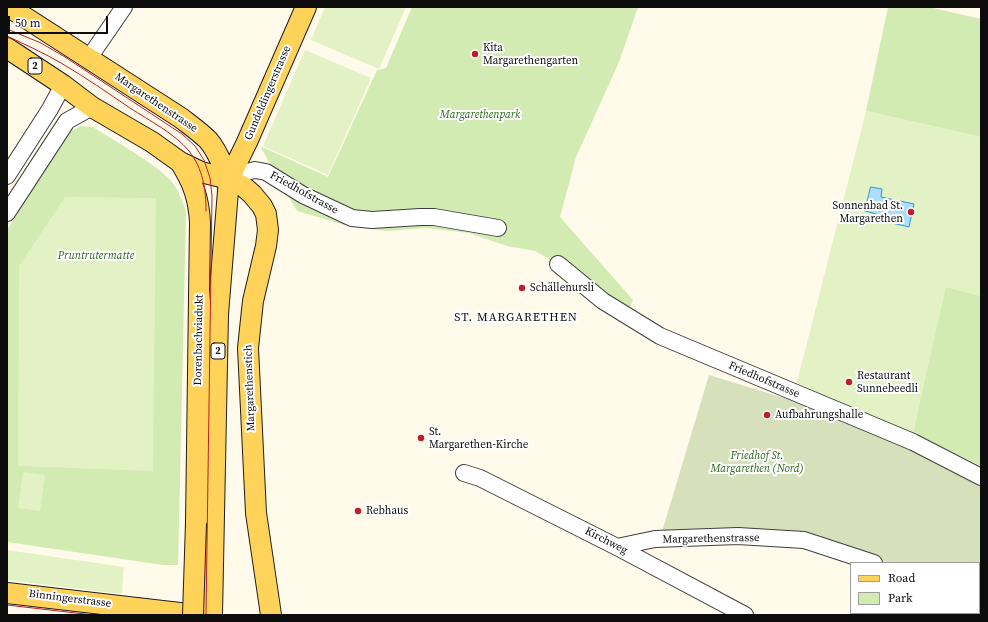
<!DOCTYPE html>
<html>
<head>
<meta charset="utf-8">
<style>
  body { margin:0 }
  #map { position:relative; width:988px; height:622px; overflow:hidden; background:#fffaea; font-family:"Source Serif 4",serif }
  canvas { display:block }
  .frame { position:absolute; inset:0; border:8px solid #0c0c0c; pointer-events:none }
  .legend { position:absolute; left:850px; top:562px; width:130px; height:52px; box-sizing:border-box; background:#fff; border:1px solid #9e9e9e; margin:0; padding:5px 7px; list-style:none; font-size:12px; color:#0c0c0c }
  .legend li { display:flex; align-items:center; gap:8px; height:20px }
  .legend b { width:20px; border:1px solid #9e9e9e }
  .scale { position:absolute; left:8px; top:16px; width:100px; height:18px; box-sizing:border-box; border:2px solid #0c0c0c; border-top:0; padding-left:5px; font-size:12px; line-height:14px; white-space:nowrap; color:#0c0c0c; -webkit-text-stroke:3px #fff; paint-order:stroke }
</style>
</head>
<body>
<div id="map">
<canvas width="988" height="622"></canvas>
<div class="frame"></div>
<ul class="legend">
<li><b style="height:5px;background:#ffd35a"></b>Road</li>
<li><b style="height:11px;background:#d1ebb2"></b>Park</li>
</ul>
<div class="scale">50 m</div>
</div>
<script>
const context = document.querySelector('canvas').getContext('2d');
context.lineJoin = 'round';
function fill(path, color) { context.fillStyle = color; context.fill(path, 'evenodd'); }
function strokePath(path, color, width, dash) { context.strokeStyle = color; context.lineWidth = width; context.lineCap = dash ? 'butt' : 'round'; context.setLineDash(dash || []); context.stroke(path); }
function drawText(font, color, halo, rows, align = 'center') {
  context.font = font + ' "Source Serif 4",serif'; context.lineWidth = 4; context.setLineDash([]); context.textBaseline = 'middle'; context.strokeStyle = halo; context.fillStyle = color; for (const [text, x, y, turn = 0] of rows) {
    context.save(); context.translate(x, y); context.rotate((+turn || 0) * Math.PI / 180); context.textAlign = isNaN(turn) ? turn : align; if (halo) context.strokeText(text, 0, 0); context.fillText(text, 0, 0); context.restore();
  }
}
const green = new Path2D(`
  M412,7h226l-19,55 -43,95 -16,60 73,83 -6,15 -69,-51 -23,-13 -28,-5 -38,-13 -43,-5 -39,3 -35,-4 -55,-16 -37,-65 68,31 49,-107 9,-2z
  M888,7h41l52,12v118l-115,-26z
  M81,126l12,1c21,14 70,40 82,59 5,8 8,17 11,26l-8,353h-15l-156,-23v-312l62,-98z
  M902,252l45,35 34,9v170l-68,-33 7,-32z`);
const cemetery = new Path2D(`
  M709,375l108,33 164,71v100h-2v-16h-103l-77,-28h-138z`);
const pitch = new Path2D(`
  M325,7h81l-27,62 -68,-29z
  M305,50l66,28 -43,97 -65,-29z
  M866,111l115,26v159l-35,-9 -33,146 -106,-45 -10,-6z
  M65,197l91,1 -3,273 -135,-5 1,-200z
  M23,472l22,3 -5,36 -22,-3z
  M7,550l117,17 -2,27 -115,-14z`);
const water = new Path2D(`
  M871,187l11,2 -1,8 33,7 -5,23 -34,-8 1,-5 -11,-3z`);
const minor = new Path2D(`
  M89,58l35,-51
  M7,176l43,-67 13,-24
  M229,179l12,-6 14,-3 11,2 37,23 49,23 20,2 48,-3h14l64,11
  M7,213l60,-92 25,-14
  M558,264l45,37 57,35 253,106 68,35
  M464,473l16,5 137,69 128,68
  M617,547l38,-8 83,-3 66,4 70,23
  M979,580h2`);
const major = new Path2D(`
  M9,7l172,111c9,7 19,14 27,22 10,11 15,27 21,39
  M7,48l56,37 29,22 60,35 28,20 21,10 28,7 15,8 8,7 10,12 4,8 2,16 -2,16 -13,55 -5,47 8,165 15,102
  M180,162c13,20 19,37 20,61l-4,300
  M7,593l190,22
  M212,615l6,-301 11,-135 18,-37 59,-135`);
const tram = new Path2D(`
  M7,29l34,14 24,14 117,77 13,12 9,14 6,18 2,18 -6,419
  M7,36c19,9 37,17 54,27 24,14 47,30 69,45 20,13 44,25 59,43 14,18 17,38 17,60
  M7,605l86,10`);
const majorBridge = new Path2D(`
  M193,615l3,-92`);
const markers = [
  [475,54,4,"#c31d29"],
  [911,212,4,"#c31d29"],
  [522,288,4,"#c31d29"],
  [849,382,4,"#c31d29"],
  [767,415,4,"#c31d29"],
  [421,438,4,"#c31d29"],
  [358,511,4,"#c31d29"]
];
const shields = [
  [35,66,14],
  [218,351,14]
];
const shieldNames = [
  ["2",35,66],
  ["2",218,351]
];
const poiNames = [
  ["Kita",483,48],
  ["Margarethengarten",483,61],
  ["Sonnenbad St.",903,206,"right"],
  ["Margarethen",903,219,"right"],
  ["Schällenursli",530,288],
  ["Restaurant",857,376],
  ["Sunnebeedli",857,389],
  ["Aufbahrungshalle",775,415],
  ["St.",429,432],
  ["Margarethen-Kirche",429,445],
  ["Rebhaus",366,511]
];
const streetNames = [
  ["Gundeldingerstrasse",268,93,-67],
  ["Margarethenstrasse",156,103,34],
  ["Friedhofstrasse",304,193,29],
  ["Dorenbachviadukt",199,340,-89],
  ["Friedhofstrasse",764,380,23],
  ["Margarethenstich",250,388,-92],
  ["Margarethenstrasse",711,539,-1],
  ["Kirchweg",606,541,27],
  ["Binningerstrasse",70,599,7]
];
const parkNames = [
  ["Margarethenpark",480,115],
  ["Pruntrutermatte",96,256],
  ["Friedhof St.",757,456],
  ["Margarethen (Nord)",757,469]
];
const neighbourhoodNames = [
  ["ST. MARGARETHEN",516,318]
];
fill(green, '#d1ebb2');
fill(cemetery, '#d6e1bb');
fill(pitch, '#e3f2c4');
fill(water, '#acdef9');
strokePath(water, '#2f97d5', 1);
strokePath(minor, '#3f3f3f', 18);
strokePath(major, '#1d1d1d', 22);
strokePath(minor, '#fff', 16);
strokePath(major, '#ffd35a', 20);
strokePath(tram, '#c31d29', 1);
strokePath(majorBridge, '#1d1d1d', 22, []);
strokePath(majorBridge, '#ffd35a', 20);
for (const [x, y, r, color] of markers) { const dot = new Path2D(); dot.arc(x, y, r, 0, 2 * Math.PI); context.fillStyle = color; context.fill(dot); strokePath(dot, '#fff', 1.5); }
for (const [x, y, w] of shields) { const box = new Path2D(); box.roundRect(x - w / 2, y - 8, w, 16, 3); context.fillStyle = '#fff'; context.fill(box); strokePath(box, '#0c0c0c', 1); }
drawText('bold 10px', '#0c0c0c', null, shieldNames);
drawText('11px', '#0c0c0c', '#fff', poiNames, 'left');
drawText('11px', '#0c0c0c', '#fff', streetNames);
drawText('italic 11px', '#2b6619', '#fff', parkNames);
context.letterSpacing = '1px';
drawText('12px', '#0c0c0c', '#fff', neighbourhoodNames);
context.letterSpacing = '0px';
</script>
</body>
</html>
